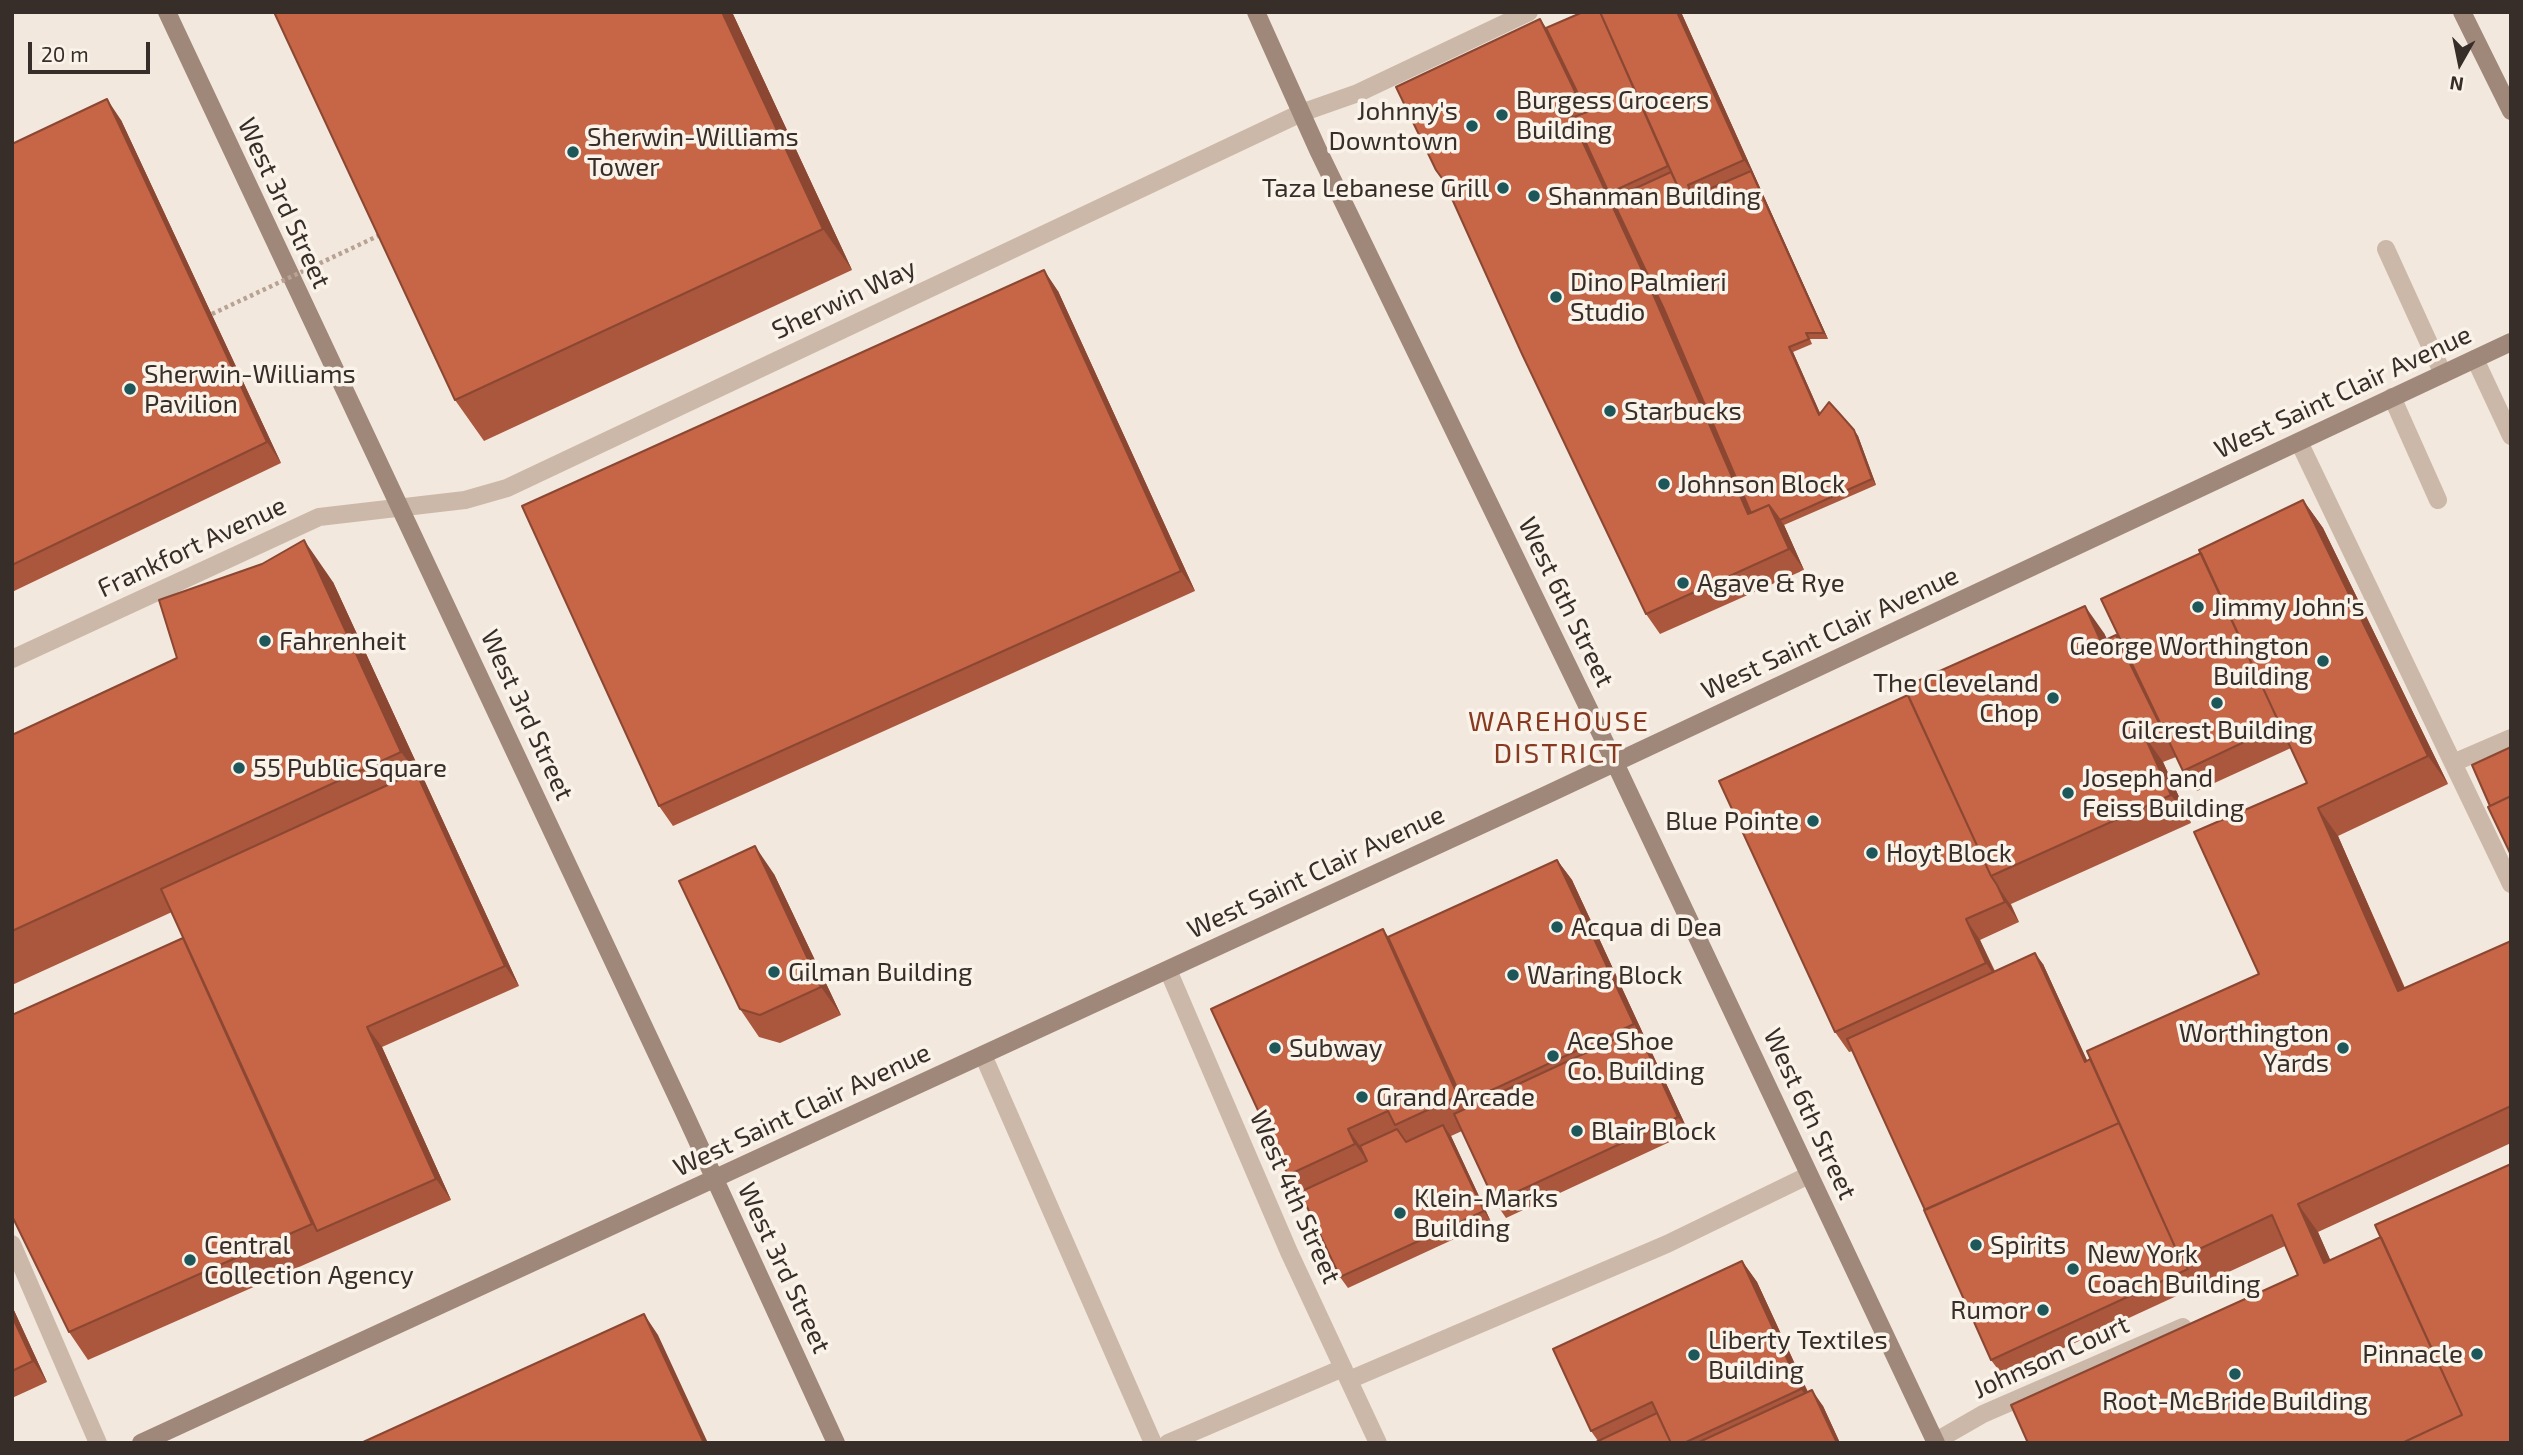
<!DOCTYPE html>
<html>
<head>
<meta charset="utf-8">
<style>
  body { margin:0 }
  #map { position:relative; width:2523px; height:1455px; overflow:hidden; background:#f3e8dd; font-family:"Exo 2",sans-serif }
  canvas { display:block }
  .frame { position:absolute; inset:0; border:14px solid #382e29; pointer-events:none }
  .north { position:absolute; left:2425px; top:28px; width:70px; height:70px; -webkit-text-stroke:5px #faf3ea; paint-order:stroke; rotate:189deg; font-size:19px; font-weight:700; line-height:28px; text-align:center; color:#382e29 }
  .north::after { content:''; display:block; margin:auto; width:24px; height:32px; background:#382e29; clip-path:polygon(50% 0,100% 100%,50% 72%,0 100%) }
  .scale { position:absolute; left:28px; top:42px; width:122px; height:32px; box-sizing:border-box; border:4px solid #382e29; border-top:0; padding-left:9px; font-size:21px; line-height:24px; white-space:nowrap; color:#382e29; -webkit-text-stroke:5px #faf3ea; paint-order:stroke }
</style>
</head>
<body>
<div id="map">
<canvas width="2523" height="1455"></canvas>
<div class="frame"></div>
<div class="north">N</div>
<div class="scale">20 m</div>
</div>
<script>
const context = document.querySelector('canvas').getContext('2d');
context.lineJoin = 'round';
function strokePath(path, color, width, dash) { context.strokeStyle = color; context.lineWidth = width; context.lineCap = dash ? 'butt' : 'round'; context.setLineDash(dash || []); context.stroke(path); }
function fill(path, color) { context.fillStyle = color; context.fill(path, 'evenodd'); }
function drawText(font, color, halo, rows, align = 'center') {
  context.font = font + ' "Exo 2",sans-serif'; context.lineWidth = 7; context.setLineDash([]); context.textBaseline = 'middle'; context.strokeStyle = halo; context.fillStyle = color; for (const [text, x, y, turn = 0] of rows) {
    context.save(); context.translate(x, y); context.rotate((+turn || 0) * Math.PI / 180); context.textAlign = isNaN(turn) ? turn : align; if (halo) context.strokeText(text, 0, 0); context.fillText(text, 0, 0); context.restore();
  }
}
const lane = new Path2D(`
  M2386,249l57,125
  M2475,359l36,77
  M2392,397l46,103
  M2299,442l212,442
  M2453,763l58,-25
  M983,1055l170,388
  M12,1244l86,199
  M1349,1380l318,-136 142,-69
  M1936,1441l47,-27 200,-87
  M1168,1443l175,-75`);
const street = new Path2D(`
  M12,659l307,-142 146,-17 42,-12 794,-375 57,-20 171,-81
  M1168,970l121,282 89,191`);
const secondary = new Path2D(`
  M167,12l517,1100 152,331
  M1256,12l62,138 297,613 321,680
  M2462,12l49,99
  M141,1443l1403,-647 967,-454`);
const pathBridge = new Path2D(`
  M212,314l170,-80`);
const wall = new Path2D(`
  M274,12h458l120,258 -368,171 -29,-41z
  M1681,12l147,327h-18l2,5 -19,8 27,61 34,17 4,6 18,49 -92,40 20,45 -144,64 -14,-20 -200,-429 -10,-15 110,-142z
  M121,120l160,343 -269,129v-448z
  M1058,291l137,300 -522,235 -14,-20z
  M2303,500l20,28 125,256 -110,52 67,152 106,-47v202l-193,89 12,28 181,183 -213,-168 -13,-29 -282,130 -12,-16 -66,-150 -72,-159 -4,1 -14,-20 269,-399 3,6 15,3 79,-89zM2291,748l16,35 -48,191 -172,87 -44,-97 -48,7 -15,-31 39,-18 -8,-18 180,-81 -28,-61 13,-5 7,14 14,20z
  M333,582l186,404 -137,61 69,153 -363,160 -19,-28 117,-388 -14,-32 -160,73v-250l165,-77z
  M1557,860l15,20 117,253 -183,85 -11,-16 -33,-71 -11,5 40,86 -143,66 -8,-11 -40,-85 -12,-17 100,-238z
  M774,874l67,141 -61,28 -21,-6 -19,-28z
  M1742,1261l15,21 51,110 15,14 17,37h-246l4,-2 -7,-10z
  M12,1306l35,76 -35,16z`);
const shadedWall = new Path2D(`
  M722,12h10l120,258 -29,-41z
  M1677,12h4l147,327 -4,-6 -73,-162 -7,-11z
  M1540,19l14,20 40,84 -14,-21z
  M107,99l14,21 160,343 -14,-21z
  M1567,108l15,20 27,65 7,11 52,110 91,215 -11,-15z
  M1044,270l14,21 137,300 -14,-20z
  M1789,347l4,5 30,68 -4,-5z
  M1854,430l4,6 18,49 -4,-6z
  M2303,500l20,28 125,256 -20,-28z
  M1769,505l15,20 20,45 -15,-21z
  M304,540l29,42 186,404 -14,-20 -89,-194 -15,-20z
  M2085,606l19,27 17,37 -20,-28z
  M2116,635l20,28 44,92 -19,-28z
  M2144,735l19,27 28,61 -20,-28z
  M2318,808l20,28 80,183 -20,-28z
  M755,846l19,28 67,141 -20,-28z
  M1557,860l15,20 117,253 -11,-16z
  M1997,885l13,19 9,18 -14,-20z
  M1966,919l14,21 20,44 -14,-21z
  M1383,929l19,28 62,146 -6,-7z
  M183,938l19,28 115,265 -5,-7z
  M2035,953l8,11 50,109 -8,-11z
  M367,1027l15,20 69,153 -15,-21z
  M1443,1125l8,11 40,86 -7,-11z
  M1348,1129l20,28 7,15 -20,-28z
  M2298,1204l20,28 26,59 -20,-28z
  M1742,1261l15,21 59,128 -15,-21z
  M12,1306l35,76 -14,-21 -21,-45z
  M644,1314l14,21 50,108h-4z
  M1812,1390l11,16 17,37h-3z`);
const building = new Path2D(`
  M274,12h448l101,217 -368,171z
  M1583,12h17l68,154 -59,27 -35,-76 13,-5 -41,-84z
  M1600,12h77l67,148 -56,25 3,7 -9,4z
  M1540,19l40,83 -13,6 86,186 95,220 21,-9 20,44 -143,65 -124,-260 -78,-173 -8,-11 -40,-83z
  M107,99l160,343 -255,123v-421z
  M1751,171l73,162h-18l3,6 -20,8 30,68 10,-13 10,11 15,17 18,49 -92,41 -11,-15 -18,8 -87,-204 -52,-110 59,-27 11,24 7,11 10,-4 -4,-8z
  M1044,270l137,301 -522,235 -137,-300z
  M2303,500l125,256 -110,52 80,183 113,-50v165l-213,98 26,59 57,-26 81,178 -60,28h-374l-17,-38 287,-130 -26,-60 -92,43 -93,-207 172,-77 -65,-142 113,-49 -108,-233z
  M304,540l97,212 -389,179v-196l165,-77 -18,-58 103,-36z
  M2201,553l79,172 -97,46 -82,-172z
  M2085,606l16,36 15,-7 45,92 -17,8 27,60 -180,81 -87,-189z
  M1908,695l83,181 6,9 8,17 -39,17 20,44 -151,69 -116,-251z
  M2511,747v49l-21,10 -18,-41z
  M416,772l89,194 -138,61 69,152 -119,52 -156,-342z
  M2511,796v59l-23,-48z
  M755,846l66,141 -61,28 -20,-6 -61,-128z
  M1557,860l77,164 -170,79 -76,-166z
  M1383,929l75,167 -63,29 -7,-14 -40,18 7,15 -67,31 -77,-166z
  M183,938l129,286 -243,108 -57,-116v-201z
  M2035,953l50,109 5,-3 29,64 -194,87 -78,-171z
  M1637,1029l41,88 -183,85 -41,-88z
  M2119,1123l61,135 8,11 -197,91 -67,-150z
  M1443,1125l41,86 -144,66 -40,-85 67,-31 -7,-15 37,-17 9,13z
  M2511,1164v279h-109l60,-28 -87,-190z
  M1742,1261l59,128 -117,54h-13l-19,-41 -61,29 -38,-82z
  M644,1314l60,129h-343z
  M12,1316l21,45 -21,10z
  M1812,1390l25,53h-140z
  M1657,1413l14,30h-77z`);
const markers = [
  [1502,115,7,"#1e575a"],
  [1472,126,7,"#1e575a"],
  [573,152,7,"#1e575a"],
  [1503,188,7,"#1e575a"],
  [1534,196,7,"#1e575a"],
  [1556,297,7,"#1e575a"],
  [130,389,7,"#1e575a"],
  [1610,411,7,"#1e575a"],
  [1664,484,7,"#1e575a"],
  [1683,583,7,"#1e575a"],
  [2198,607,7,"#1e575a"],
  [265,641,7,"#1e575a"],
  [2323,661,7,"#1e575a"],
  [2053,698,7,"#1e575a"],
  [2217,703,7,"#1e575a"],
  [239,768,7,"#1e575a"],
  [2068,793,7,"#1e575a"],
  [1813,821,7,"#1e575a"],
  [1872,853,7,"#1e575a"],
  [1557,927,7,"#1e575a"],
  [774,972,7,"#1e575a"],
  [1513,975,7,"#1e575a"],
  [1275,1048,7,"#1e575a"],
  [2343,1048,7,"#1e575a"],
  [1553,1056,7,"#1e575a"],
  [1362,1097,7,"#1e575a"],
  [1577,1131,7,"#1e575a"],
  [1400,1213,7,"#1e575a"],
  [1976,1245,7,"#1e575a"],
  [190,1260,7,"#1e575a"],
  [2073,1269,7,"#1e575a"],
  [2043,1310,7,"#1e575a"],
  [2477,1354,7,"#1e575a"],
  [1694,1355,7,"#1e575a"],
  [2235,1374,7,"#1e575a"]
];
const poiNames = [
  ["Burgess Grocers",1516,100],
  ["Building",1516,130],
  ["Johnny's",1458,111,"right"],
  ["Downtown",1458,141,"right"],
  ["Sherwin-Williams",587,137],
  ["Tower",587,167],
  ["Taza Lebanese Grill",1489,188,"right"],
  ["Shanman Building",1548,196],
  ["Dino Palmieri",1570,282],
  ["Studio",1570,312],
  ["Sherwin-Williams",144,374],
  ["Pavilion",144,404],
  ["Starbucks",1624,411],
  ["Johnson Block",1678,484],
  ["Agave & Rye",1697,583],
  ["Jimmy John's",2212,607],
  ["Fahrenheit",279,641],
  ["George Worthington",2309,646,"right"],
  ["Building",2309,676,"right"],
  ["The Cleveland",2039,683,"right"],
  ["Chop",2039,713,"right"],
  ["Gilcrest Building",2217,730,"center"],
  ["55 Public Square",253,768],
  ["Joseph and",2082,778],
  ["Feiss Building",2082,808],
  ["Blue Pointe",1799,821,"right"],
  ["Hoyt Block",1886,853],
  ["Acqua di Dea",1571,927],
  ["Gilman Building",788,972],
  ["Waring Block",1527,975],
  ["Worthington",2329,1033,"right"],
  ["Yards",2329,1063,"right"],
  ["Ace Shoe",1567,1041],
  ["Co. Building",1567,1071],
  ["Subway",1289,1048],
  ["Grand Arcade",1376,1097],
  ["Blair Block",1591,1131],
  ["Klein-Marks",1414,1198],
  ["Building",1414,1228],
  ["Central",204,1245],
  ["Collection Agency",204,1275],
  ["Spirits",1990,1245],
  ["New York",2087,1254],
  ["Coach Building",2087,1284],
  ["Rumor",2029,1310,"right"],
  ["Liberty Textiles",1708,1340],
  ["Building",1708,1370],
  ["Pinnacle",2463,1354,"right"],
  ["Root-McBride Building",2235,1401,"center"]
];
const streetNames = [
  ["West 3rd Street",284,203,65],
  ["Sherwin Way",844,299,-25],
  ["West Saint Clair Avenue",2343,392,-25],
  ["Frankfort Avenue",192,547,-25],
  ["West 6th Street",1566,602,64],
  ["West Saint Clair Avenue",1830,633,-25],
  ["West 3rd Street",527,715,65],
  ["West Saint Clair Avenue",1316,872,-25],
  ["West Saint Clair Avenue",802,1110,-25],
  ["West 6th Street",1810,1114,65],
  ["West 4th Street",1295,1197,66],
  ["West 3rd Street",784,1268,65],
  ["Johnson Court",2051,1357,-24]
];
const neighbourhoodNames = [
  ["WAREHOUSE",1559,722],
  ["DISTRICT",1559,754]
];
strokePath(lane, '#cbb8a9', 18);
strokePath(street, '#cbb8a9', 18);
strokePath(secondary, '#9f877a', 18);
strokePath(pathBridge, '#b7a293', 4.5, [3.5, 3.5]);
fill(wall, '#ab573d');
fill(shadedWall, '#8b4732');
fill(building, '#c76547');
strokePath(building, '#8b4732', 2);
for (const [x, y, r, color] of markers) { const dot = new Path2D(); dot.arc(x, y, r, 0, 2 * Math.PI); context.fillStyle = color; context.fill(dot); strokePath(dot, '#faf3ea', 2.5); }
drawText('26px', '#382e29', '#faf3ea', poiNames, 'left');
drawText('26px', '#382e29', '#faf3ea', streetNames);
context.letterSpacing = '2px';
drawText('28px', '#883921', '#faf3ea', neighbourhoodNames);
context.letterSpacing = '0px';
</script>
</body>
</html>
